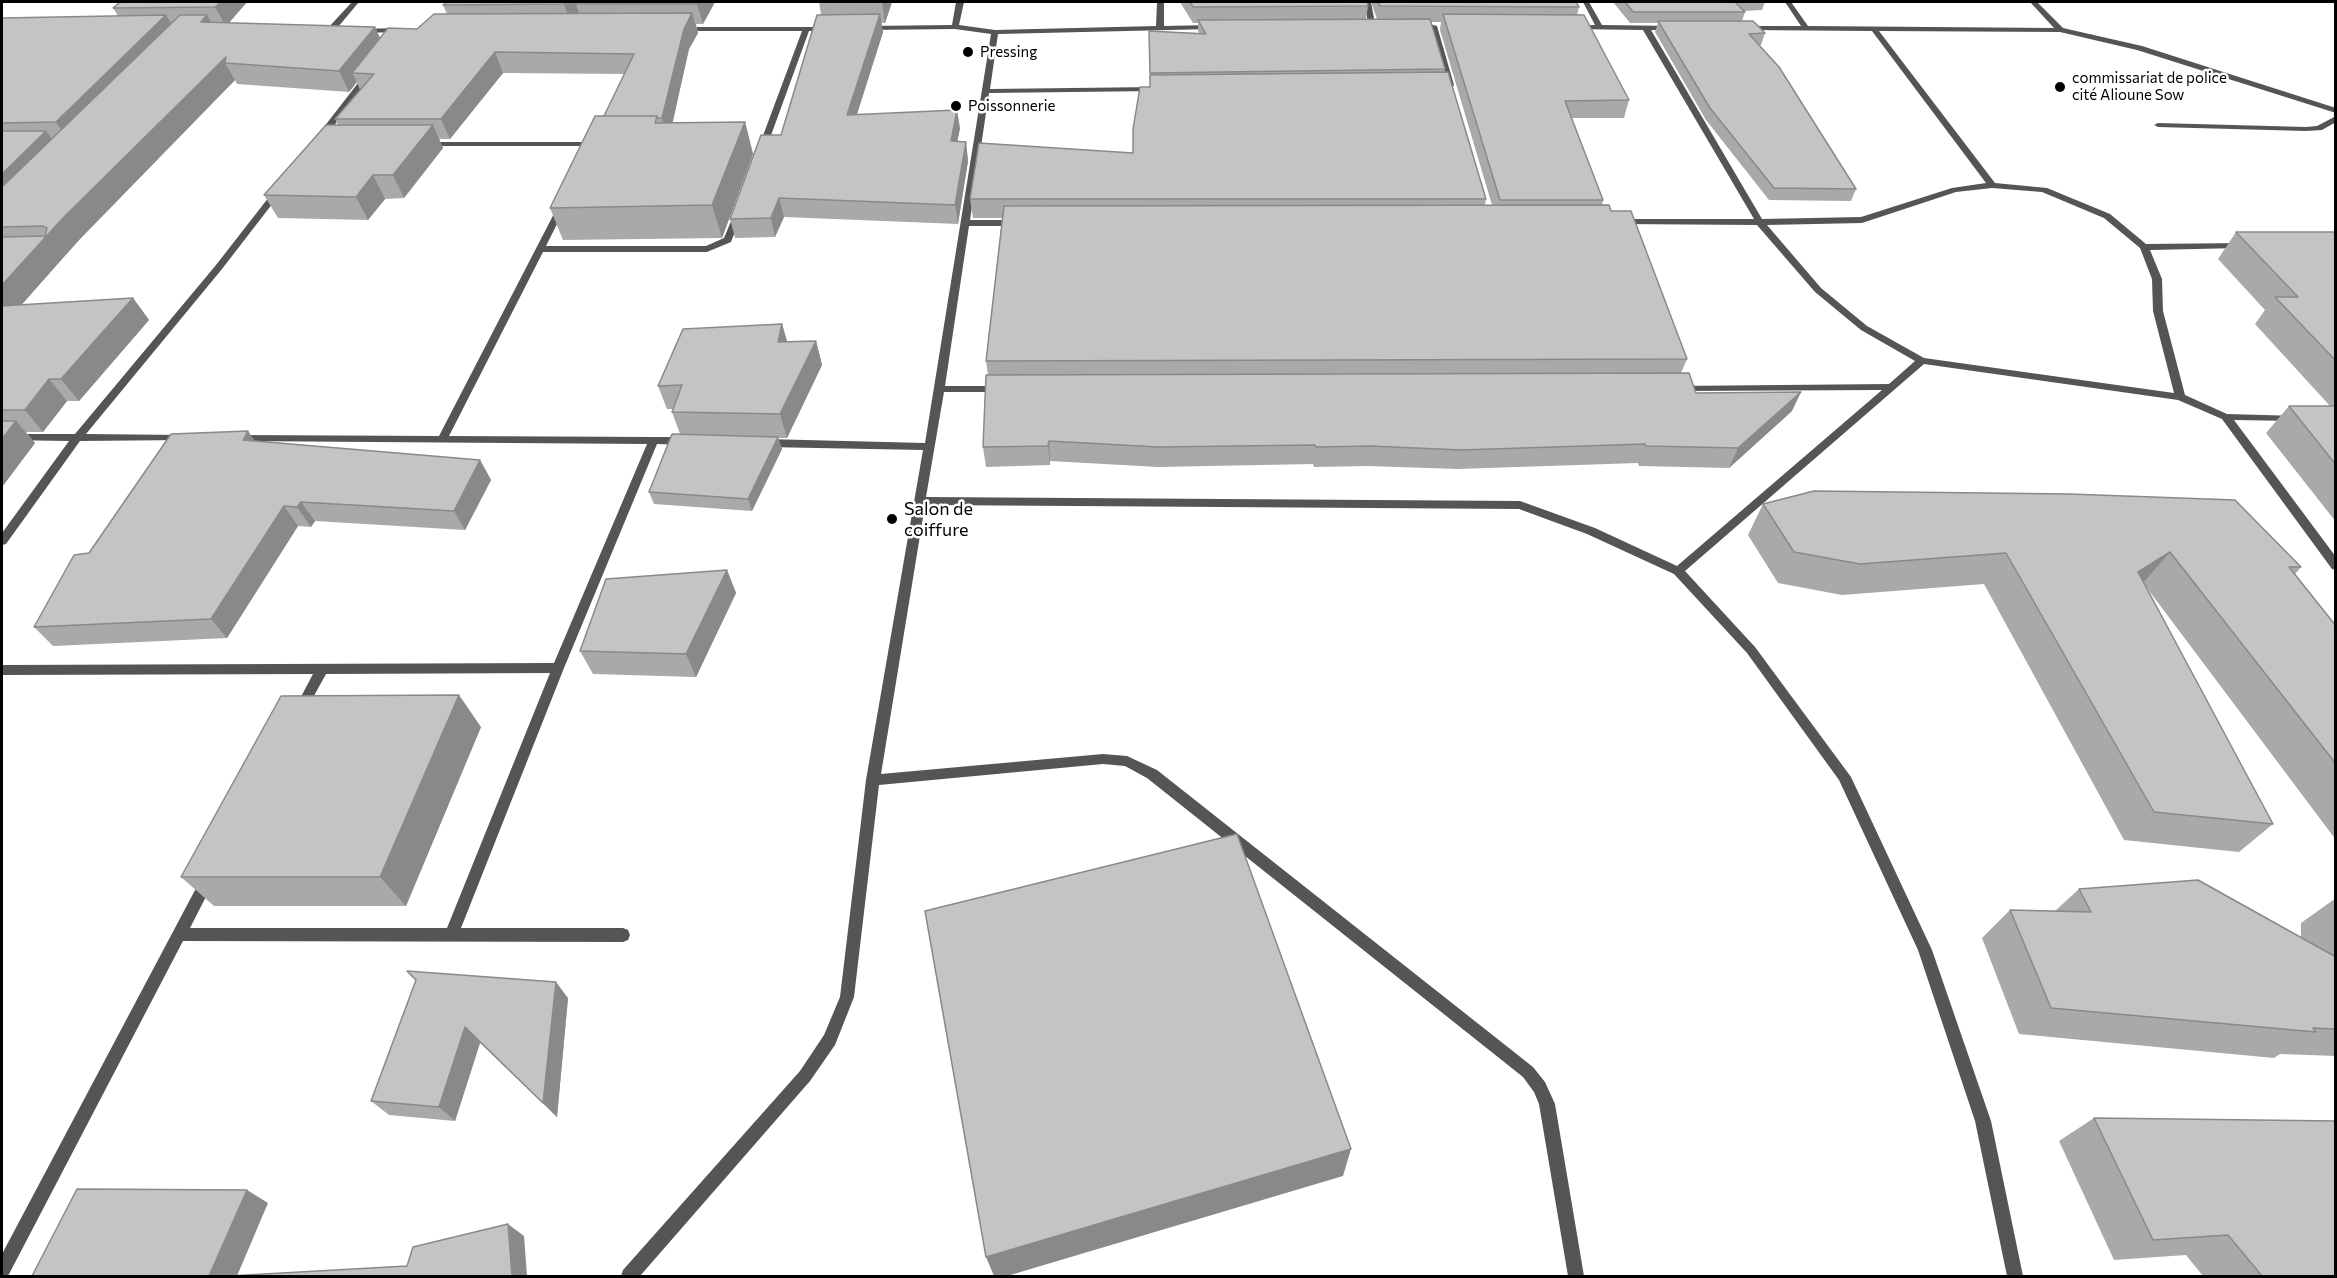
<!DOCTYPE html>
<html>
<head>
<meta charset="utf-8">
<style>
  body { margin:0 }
  #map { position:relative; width:2337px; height:1278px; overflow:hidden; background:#fff; font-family:Commissioner,sans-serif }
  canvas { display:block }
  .frame { position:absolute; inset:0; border:3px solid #000; pointer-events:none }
</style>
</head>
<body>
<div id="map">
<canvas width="2337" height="1278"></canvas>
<div class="frame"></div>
</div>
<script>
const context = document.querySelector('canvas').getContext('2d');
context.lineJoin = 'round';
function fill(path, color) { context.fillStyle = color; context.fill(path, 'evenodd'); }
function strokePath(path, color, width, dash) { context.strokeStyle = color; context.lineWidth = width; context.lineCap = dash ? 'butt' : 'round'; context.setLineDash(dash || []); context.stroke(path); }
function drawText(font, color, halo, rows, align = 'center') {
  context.font = font + ' Commissioner,sans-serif'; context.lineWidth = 5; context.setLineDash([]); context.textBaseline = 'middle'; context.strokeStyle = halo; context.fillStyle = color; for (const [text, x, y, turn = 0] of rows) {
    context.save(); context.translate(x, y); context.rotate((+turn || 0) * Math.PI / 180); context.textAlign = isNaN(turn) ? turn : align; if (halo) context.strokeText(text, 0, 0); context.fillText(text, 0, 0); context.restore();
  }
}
const service = new Path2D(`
  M2336,116v6l-14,8 -16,1 -148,-4 -4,-2 4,-2 148,4 11,-1z`);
const minor = new Path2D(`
  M352,2h7l-26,31h-6v-4z
  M956,2h8l-5,23 36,5 161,-4 1,-24h7v24l48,-1 4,2 -4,2 -214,5 -8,55 165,-2 4,2 -4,2 -166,2 -19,127h48l4,3 -4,3h-49l-24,160h56l5,3 -5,3h-57l-18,105 594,4 75,27 82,38 205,-176 -204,1 -5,-3 1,-2 215,-2 26,-23 -54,-31 -46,-38 -58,-67 -140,-1v-4l3,-1h134l-111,-189 -72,-1 -1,-2 4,-2h21l-12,-23h6l13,23 72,1v4h-23l111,189 99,-2 91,-29 34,-5 -114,-152 -127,-1 -4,-2 4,-2h56l-16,-24h6l17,24 246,2 -24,-26h7l26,26 79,18 194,62v5l-199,-63 -77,-18 -181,-1 116,152 52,5 63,26 36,30 98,-1 1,2 -4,3 -91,2 12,29 1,32 22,84 42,19 72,2 1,2 -1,2 -4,1 -61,-1 102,137v13l-4,-1 -110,-150 -44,-19 -254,-36 -239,207 70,76 96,130 81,173 59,171 32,155h-16l-32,-155 -57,-171 -79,-170 -92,-127 -73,-79 -87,-40 -68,-25 -594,-4 -44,269 222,-20 24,2 30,14 376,297 12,15 10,22 29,172h-16l-29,-172 -5,-12 -11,-15 -376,-299 -22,-12 -22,-2 -224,21 -25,212 -19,48 -25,36 -170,195h-19l2,-6 177,-199 24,-36 16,-38 26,-217 57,-330 -158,-3 -5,-4 5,-4 160,4 66,-409 -36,-5 -88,1 -4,-2 4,-2 85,-1zM1992,188l50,4 62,26 36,30 12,31 1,32 21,82 -250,-35 -57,-32 -46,-38 -54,-63 95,-2 94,-31z
  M1364,2h7l5,27 -7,-2z
  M1430,24l7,2 17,59 -1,2 -7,-2z
  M678,27h150l4,2 -4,2h-19l-43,118 -4,2 -4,-2 44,-118h-121l-4,-2z
  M399,28l4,2 -1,2 -42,1 -4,-2 4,-2z
  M365,74l7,2 -49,64h-6v-4z
  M424,142h171l4,2 -4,2h-168l-4,-2z
  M279,187l4,3 -61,79 -136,165 97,1 5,3 -1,2 -107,1 -74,103 -4,1v-12l67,-92 -67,-1v-6h73l141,-169 60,-77z
  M563,201l4,3 -21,42h160l18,-8 10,-24 7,2 -10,26 -24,10h-164l-94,184 205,1h30l5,4 -5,4 -27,-1 -93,224 -103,260h162l5,2 2,5 -2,5 -5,2 -440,-1 -175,335h-6v-22l200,-377 5,-2 5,2 2,4 -24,47h257l103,-255 -224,1 -22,40h-8l-2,-4 19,-36 -311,1v-10l552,-2 93,-219 -410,-3 -5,-3 5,-3 202,1 120,-232z`);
const wall = new Path2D(`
  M247,2l-18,21 146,4 5,11 37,-9 30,-15 -4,-9 272,-3 -12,22h-7l2,9 -9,16 -17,74 73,-1 8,32 -31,84 -159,2 -13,-32 54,-92 21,-42 -122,-1 -53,66h-11l4,9 -39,50 -19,1 -17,21 -90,-2 -14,-23 74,-70 -3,-6 25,-29 -3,-8 -8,10 -112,-8 -2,-4 -156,160 -59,65 113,-7 16,22 -70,81h-12l-24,31h-17l9,11 -33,44v-469l116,-2 -5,-8z
  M819,2h73l-7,21h-4l2,9 -26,82 103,14 -3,13 9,1 2,19 -10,63 -174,-7 -9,20 -40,1 -5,-19 51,-84 40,-121z
  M1180,2h187l1,4 -2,13h11l-6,-17h205l3,5 -2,8 52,85 -5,18h-53l32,82 -1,5 9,6 76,148 -6,14 15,20 96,18 -63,57 -90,-2 -1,-3 -181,6 -89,-3 -54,1 -1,-3 -155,3 -108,-6v4l-64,2 -3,-20 5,-72 -2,-14 16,-143h-29l-3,-19 163,-46 17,-66 -1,-56 50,2 -1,-2v-8h-5zM1431,22h10l-1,8 52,175h-7l1,-6 -41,-127v-3z
  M1613,2h152l-3,8 -19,1 2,1 -3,9 23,12 -4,12h-2l97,144 -5,12 -82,-1 -63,-80 -51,-88 3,-9h-28z
  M2236,232h100v290l-70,-89 23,-27h41l-75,-82 10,-14 -47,-51z
  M782,324l5,18 29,-1 6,24 -35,73h-9l4,11 -30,62 -98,-7 -5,-12 31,-58 -8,-22 1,-3h-6l-9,-23z
  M255,441l225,19 11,20 -26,50 -150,-9 -4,6 -13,-1 -71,112 -174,8 -19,-19 55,-74z
  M1763,504l538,63 -6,7 41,52v214l-189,-252 126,236 -34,28 -115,-12 -140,-256 -142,11 -64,-12 -30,-48z
  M727,570l9,23 -40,84 -103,-3 -13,-23z
  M481,727l-75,179h-192l-33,-29z
  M2079,889l222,49v-15l35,-25v158l-56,-2 -6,4 -255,-24 -37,-96 28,-28 45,1z
  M416,981l152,17 -11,119 -77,-74 -25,78 -66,-6 -18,-14z
  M2094,1118l242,158h-133l-17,-21 -72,5 -55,-119z`);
const shadedWall = new Path2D(`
  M221,2h26l-21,24 -11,-19z
  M566,2h22l-12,2 3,9 -8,12 -7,-21z
  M698,2h17l-12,22 -6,-20z
  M882,2h10l-7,21z
  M692,13l6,20 -9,16 -20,90 -7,-21 22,-89z
  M880,14l3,18 -32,101 -4,-18z
  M166,15l12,20 -108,108 -14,-21z
  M207,15l12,20 -18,-13z
  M375,27l9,20 -32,26 5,9 -8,10 -10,-21z
  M495,52l8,21 -53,66 -9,-20z
  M226,57l-1,6 10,17 -156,160 -77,87v-42l61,-67z
  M957,110l3,18 -6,32 -3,-19z
  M745,122l8,32 -31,84 -10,-33z
  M433,125l10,23 -39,50 -11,-23z
  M46,131l15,21 -59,59v-37z
  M966,142l2,19 -10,63 -3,-19z
  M373,175l12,24 -17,21 -12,-23z
  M779,198l5,19 -9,20 -4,-19z
  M133,298l16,22 -70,81 -18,-22z
  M782,324l7,24 -11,-6z
  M816,341l6,24 -35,73 -7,-24z
  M49,379l18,22 -24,31 -18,-22z
  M1801,392l-9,19 -63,57 9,-20z
  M16,421l19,22 -33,44v-48z
  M248,431l14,20 -19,-11z
  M778,437l4,12 -30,62 -4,-12z
  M1049,441l1,20v4l-2,-19z
  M480,460l11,20 -26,50 -11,-19z
  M301,502l14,19 -4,6 -14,-20z
  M284,506l14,20 -71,112 -16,-19z
  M2170,552l-27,31 -5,-11z
  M727,570l9,23 -40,84 -10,-23z
  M459,695l22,32 -75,179 -26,-29z
  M556,982l12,16 -11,119 -14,-14z
  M465,1027l15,16 -25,78 -16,-14z
  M1351,1149l-8,27 -336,100h-13l-8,-19z
  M247,1190l21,13 -31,73h-28z
  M508,1224l16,12 3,40h-15z`);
const building = new Path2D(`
  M120,2h101l-6,5 -102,1z
  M447,2h119l-2,2 -121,1z
  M578,2h120l-1,2h-121z
  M1190,2h177l1,4 -175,1z
  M1378,2h198l3,5 -199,-1z
  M1625,2h110l10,10h-112z
  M692,13l-8,16 -22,89h-5v-2h-53l30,-62 -139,-2 -54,67h-106l39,-45 -22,-1 36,-45 29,1 17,-15z
  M880,14l-33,101 110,-5 -6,31 15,1 -11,63 -176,-7 -8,20 -41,1 31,-84h20l36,-120z
  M1443,14l141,1 45,85 -64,1 38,99h-103z
  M166,15l-110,107 -54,1v-105z
  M180,15h27l-6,7 174,5 -36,44 -114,-8 1,-6 -163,161 -61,67v-48l43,-1 2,-8 -5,-2 -40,1v-40z
  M1430,19l15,50 -295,4 -1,-42 57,3 -8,-14z
  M1658,21h95l12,12 -16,1 30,33 77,122 -82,-1 -64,-80z
  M1448,72l38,127h-516l9,-56 154,10v-24l7,-42h10v-12z
  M595,116h62l-2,7 90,-1 -33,83 -162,3z
  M326,125h107l-40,50h-20l-17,22 -92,-2z
  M2,131h44l-44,43z
  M1609,205l2,6h20l56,148 -701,2 18,-155z
  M2236,232h100v129l-61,-64h23z
  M133,298l-72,81h-12l-24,31h-23v-104z
  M782,324l-4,18 38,-1 -36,73 -108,-2 10,-27 -24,1 25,-57z
  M1689,373l7,20 105,-1 -63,56 -92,-2 -1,-2 -184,6 -90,-4 -55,1 -1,-2 -157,2 -109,-6 -1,5 -65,1 3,-72z
  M2289,406h47v59z
  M2,421h14l-14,18z
  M248,431l-5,9 237,20 -26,51 -153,-9 -4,5 -13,-1 -73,113 -177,8 40,-72 15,-2 82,-119z
  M672,434l106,3 -30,62 -99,-7z
  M1814,491l255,3 166,6 66,67h-12l47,59v138l-166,-212 -32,20 135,252 -119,-12 -148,-259 -146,11 -66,-12 -31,-48z
  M727,570l-41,84 -106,-3 26,-72z
  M459,695l-79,182h-199l100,-181z
  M1237,834l114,315 -365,108 -61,-346z
  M2198,880l138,77v72l-23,-1 3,4 -265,-24 -41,-98 81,2 -12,-23z
  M407,971l149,11 -13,121 -78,-76 -26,80 -68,-6 45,-121z
  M2094,1118l242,3v155h-74l-34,-41 -75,5z
  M77,1189l170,1 -38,86h-177z
  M508,1224l4,52h-284l179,-10 6,-19z`);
const markers = [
  [968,52,6,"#000"],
  [2060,87,6,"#000"],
  [956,106,6,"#000"],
  [892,519,6,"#000"]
];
const farPoinames = [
  ["Pressing",980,52],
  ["commissariat de police",2072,78],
  ["cité Alioune Sow",2072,95],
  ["Poissonnerie",968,106]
];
const poiNames = [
  ["Salon de",904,509],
  ["coiffure",904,530]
];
fill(service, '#555');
fill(minor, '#555');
fill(wall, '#a9a9a9');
fill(shadedWall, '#898989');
fill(building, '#c4c4c4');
strokePath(building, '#898989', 1.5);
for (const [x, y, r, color] of markers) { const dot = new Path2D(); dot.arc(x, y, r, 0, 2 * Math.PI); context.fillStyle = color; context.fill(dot); strokePath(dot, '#fff', 2); }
drawText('15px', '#000', '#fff', farPoinames, 'left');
drawText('18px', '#000', '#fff', poiNames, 'left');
</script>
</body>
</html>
